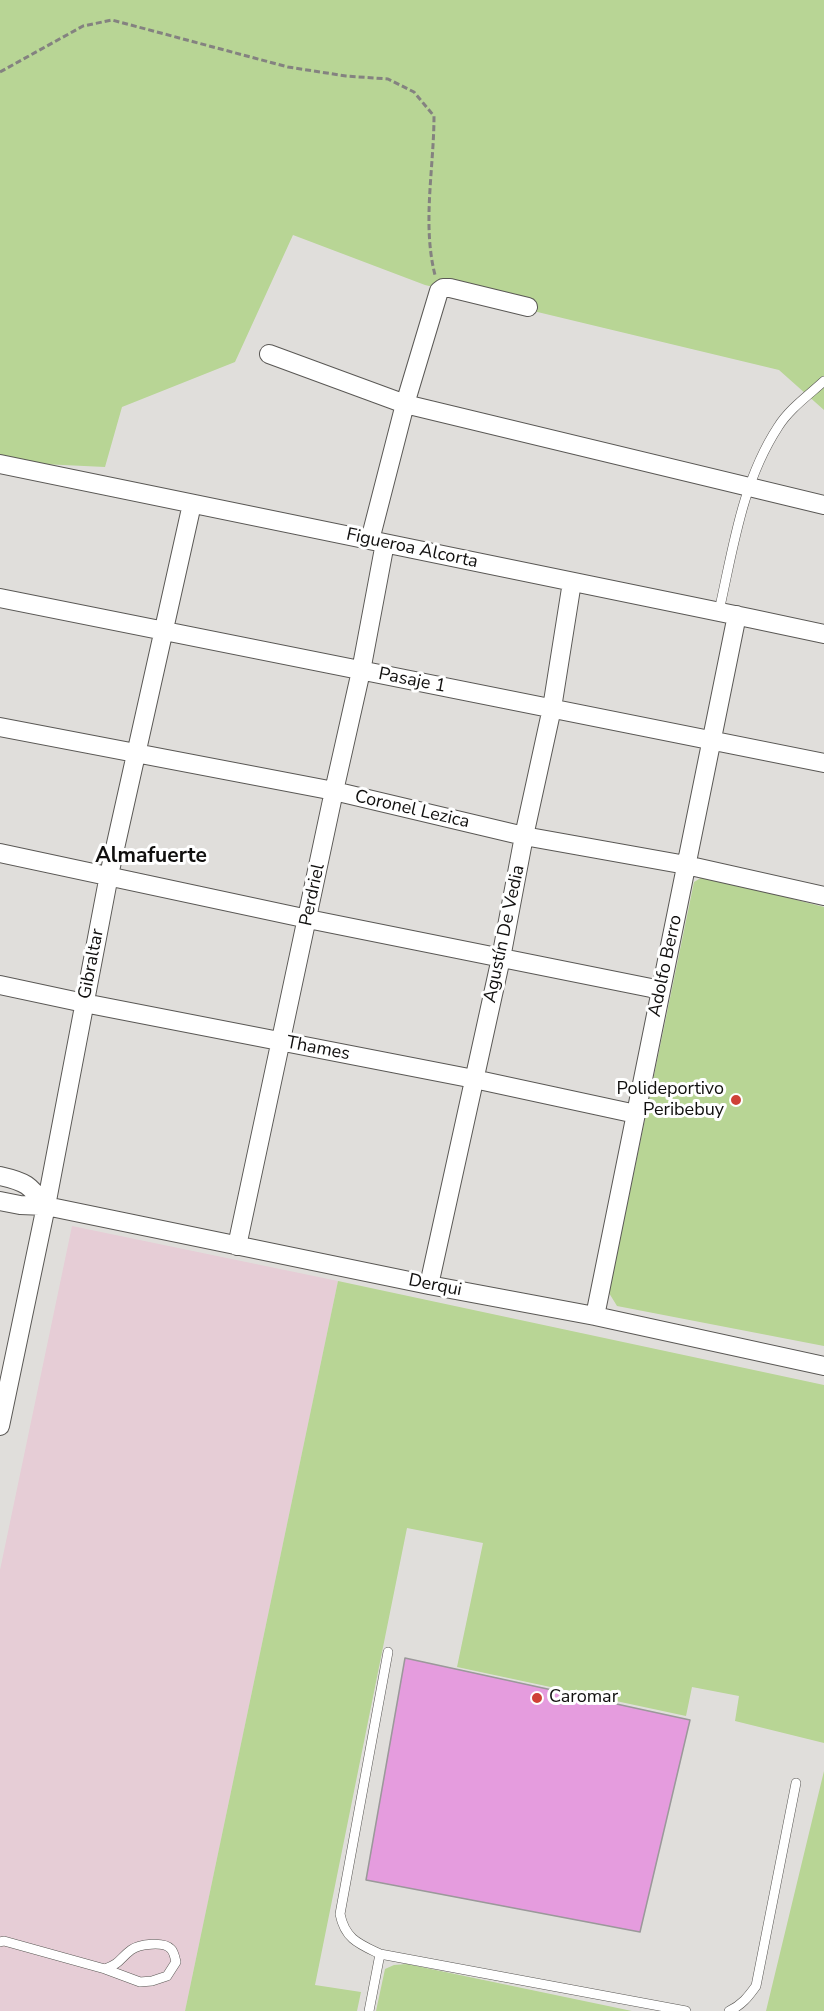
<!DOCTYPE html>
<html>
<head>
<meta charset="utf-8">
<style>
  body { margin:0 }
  canvas { display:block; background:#e0dedb }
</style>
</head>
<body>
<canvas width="824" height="2011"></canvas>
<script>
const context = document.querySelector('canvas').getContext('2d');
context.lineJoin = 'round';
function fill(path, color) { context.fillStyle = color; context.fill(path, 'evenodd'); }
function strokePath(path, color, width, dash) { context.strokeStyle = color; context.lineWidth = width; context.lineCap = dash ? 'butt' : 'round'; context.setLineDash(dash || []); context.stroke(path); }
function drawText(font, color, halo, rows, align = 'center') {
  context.font = font + ' "Nunito Sans",sans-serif'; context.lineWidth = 6; context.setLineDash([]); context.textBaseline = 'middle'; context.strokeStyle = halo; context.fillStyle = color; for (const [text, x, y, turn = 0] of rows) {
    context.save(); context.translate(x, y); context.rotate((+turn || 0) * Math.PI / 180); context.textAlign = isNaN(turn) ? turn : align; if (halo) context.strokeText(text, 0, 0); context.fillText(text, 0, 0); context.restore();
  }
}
const industrial = new Path2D(`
  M72,1226l266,55 -153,730h-185v-441z`);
const green = new Path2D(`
  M0,0h824v410l-45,-40 -354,-85 -132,-50 -58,127 -113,45 -17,60 -105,-5z
  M704,876l120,31v439l-207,-40 -8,-13 85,-411z
  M338,1281l486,104v358l-89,-22 4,-25 -47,-9 -6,29 -229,-49 26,-124 -76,-15 -92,457 46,7 -4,19h-172z
  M824,1771v240h-58z
  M407,1964l225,47h-256l9,-42 9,-4z`);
const building = new Path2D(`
  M405,1658l285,62 -50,212 -274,-52z`);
const path = new Path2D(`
  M0,72l83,-46 29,-6 176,47 58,9 42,3 26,13 20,24c0,52 -12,108 1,159`);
const service = new Path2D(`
  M719,611c14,-62 23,-129 59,-184 11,-18 31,-32 46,-46
  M388,1652l-48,262c5,25 19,30 40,40l306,57
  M0,1942l4,-1 101,28 35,13 12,-1 15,-5 9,-14c-1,-4 -2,-10 -5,-13 -7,-8 -32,-5 -40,1 -12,9 -10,13 -26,19
  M369,2011l11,-57
  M729,2011c13,-6 19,-14 27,-25l40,-203`);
const minor = new Path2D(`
  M269,354l136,50 34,-113 4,-3h7l78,19
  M0,464c275,57 550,111 824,170
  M370,540l35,-136 419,101
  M0,598l824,165
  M0,727l334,64 190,45 162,29 138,31
  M0,853l308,66 353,71
  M0,985l84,18 390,76 162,35
  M0,1176c27,6 29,9 46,30
  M0,1201l20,4 26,1 383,79 166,31 229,50
  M237,1246l97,-455 27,-120 24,-128
  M429,1285l72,-327 23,-122 28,-128 20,-126
  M595,1316l142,-701
  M0,1426l46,-220 63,-331 83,-371`);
const markers = [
  [736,1100,6,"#cf4137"],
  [537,1698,6,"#cf4137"]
];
const streetNames = [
  ["Figueroa Alcorta",412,549,12],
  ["Pasaje 1",412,681,11],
  ["Coronel Lezica",412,810,13],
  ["Perdriel",313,895,-78],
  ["Agustín De Vedia",505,934,-78],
  ["Gibraltar",92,964,-79],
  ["Adolfo Berro",666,966,-78],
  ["Thames",318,1049,11],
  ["Derqui",435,1286,11]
];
const poiNames = [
  ["Polideportivo",724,1090],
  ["Peribebuy",724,1111],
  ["Caromar",549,1698,"left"]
];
const quarterNames = [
  ["Almafuerte",151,857]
];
fill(industrial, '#e6cdd6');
fill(green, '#b8d595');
fill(building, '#e59cde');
strokePath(building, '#9b989a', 1.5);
strokePath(service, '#5a5855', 10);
strokePath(minor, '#5a5855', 20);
strokePath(path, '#848280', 3, [6, 3]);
strokePath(service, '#fff', 9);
strokePath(minor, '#fff', 18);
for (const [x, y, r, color] of markers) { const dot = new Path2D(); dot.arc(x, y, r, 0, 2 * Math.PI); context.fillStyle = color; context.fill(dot); strokePath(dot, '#fff', 2); }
drawText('18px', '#100f0e', '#fff', streetNames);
drawText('18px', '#100f0e', '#fff', poiNames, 'right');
drawText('bold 21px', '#100f0e', '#fff', quarterNames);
</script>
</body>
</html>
